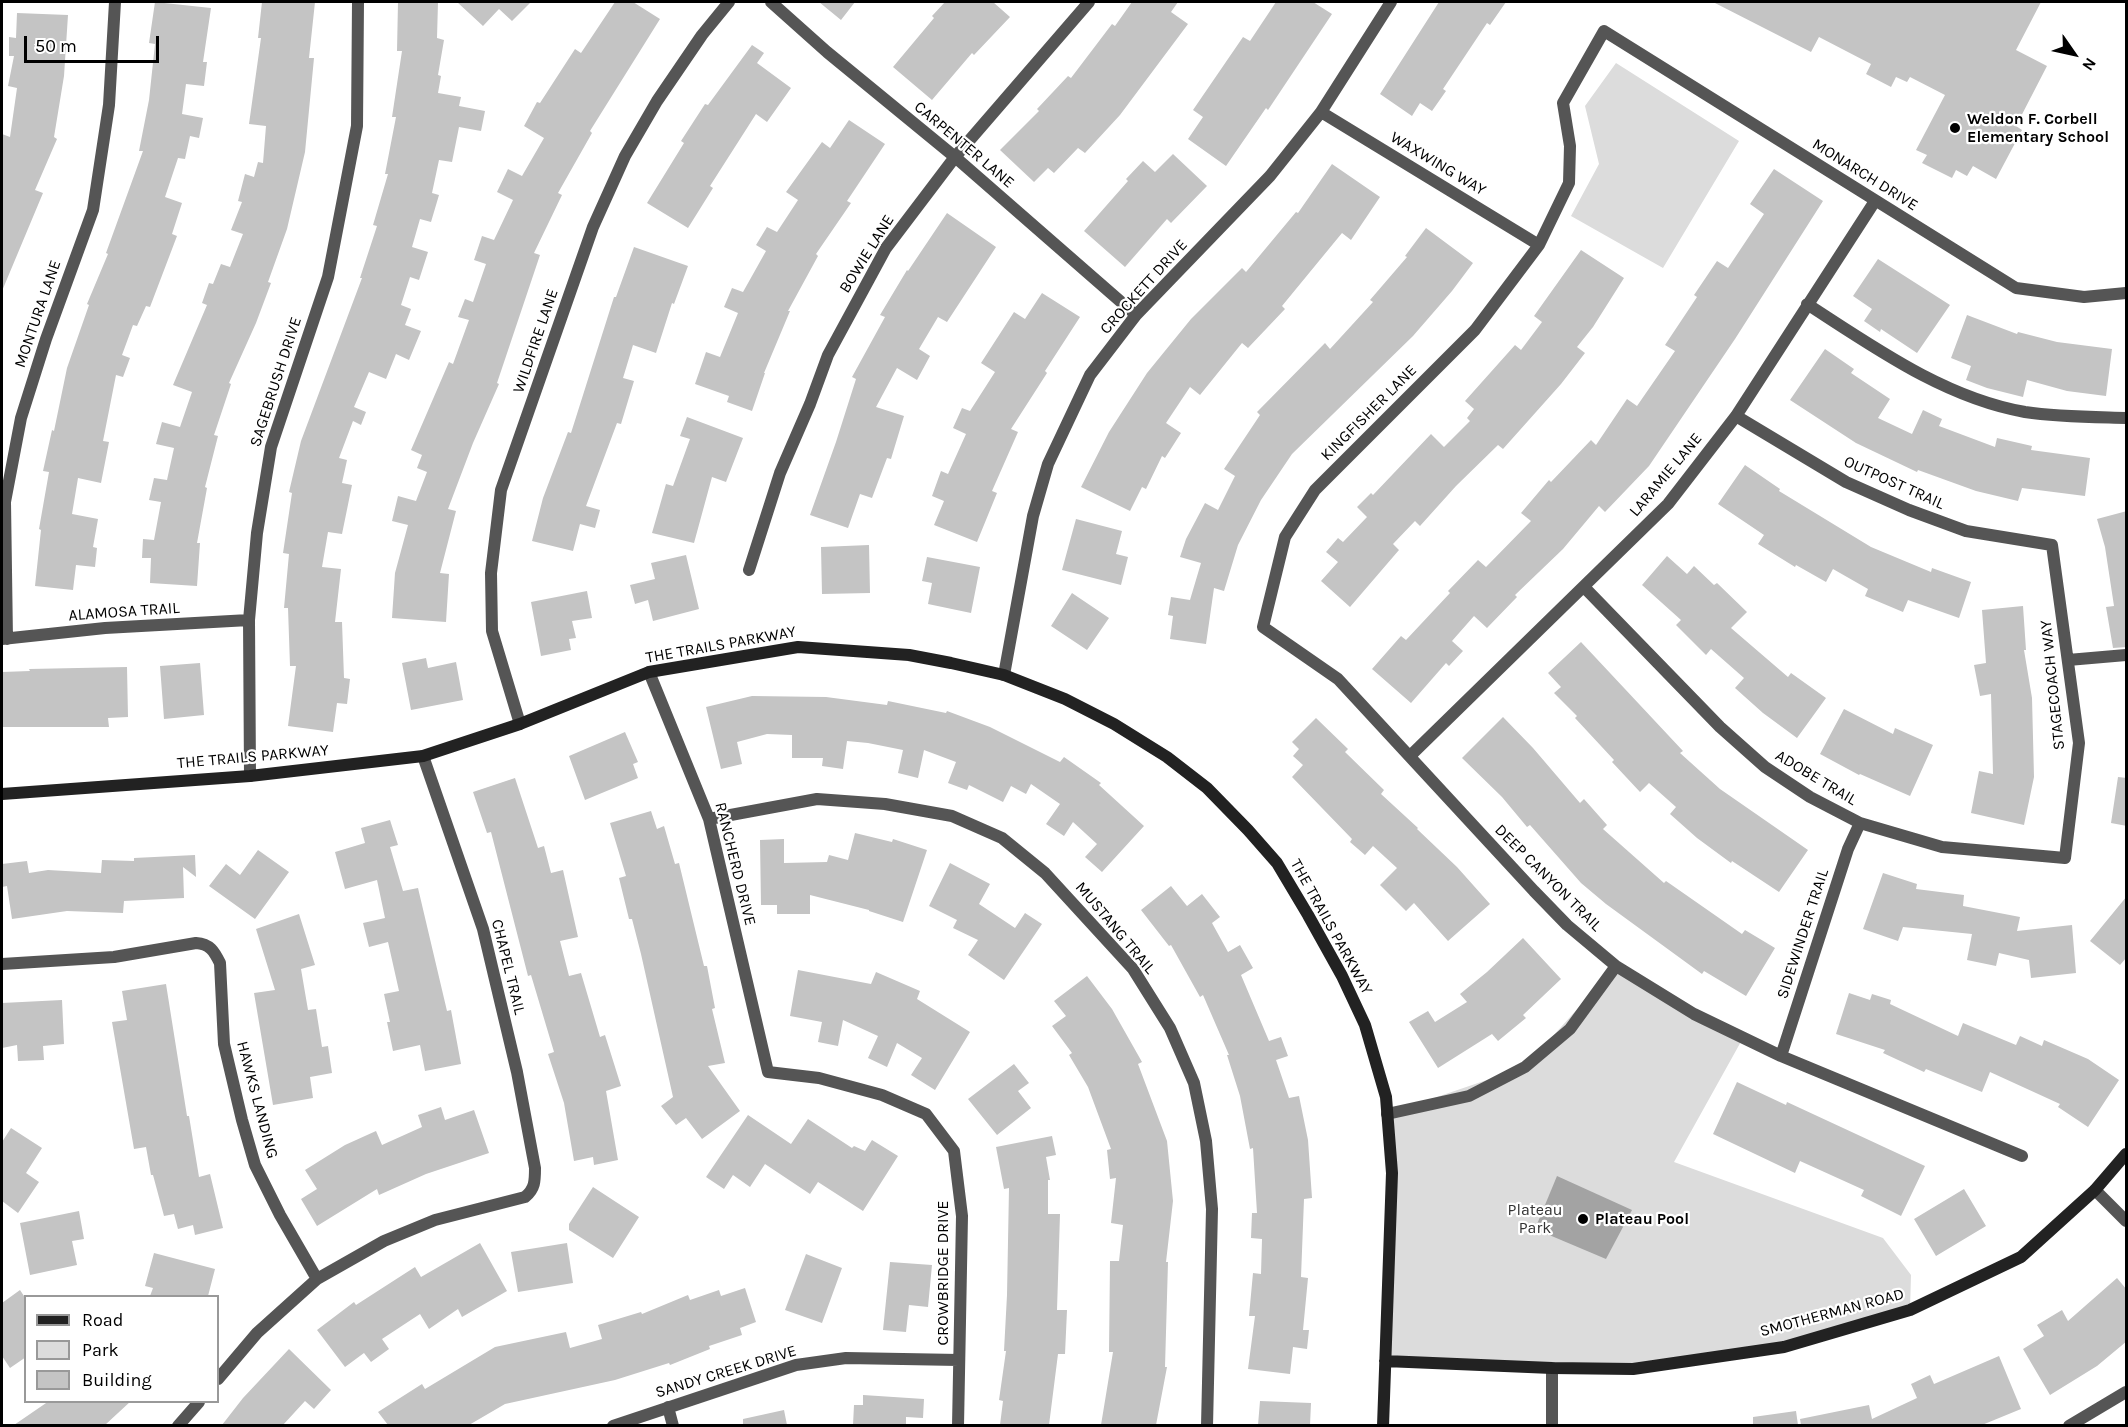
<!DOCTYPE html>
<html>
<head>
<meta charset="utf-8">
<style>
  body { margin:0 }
  #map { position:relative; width:2128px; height:1427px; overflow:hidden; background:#fff; font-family:Karla,sans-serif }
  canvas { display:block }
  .frame { position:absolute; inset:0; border:3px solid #000; pointer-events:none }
  .legend { position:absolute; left:24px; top:1295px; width:195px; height:108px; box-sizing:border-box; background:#fff; border:2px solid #999; margin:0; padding:8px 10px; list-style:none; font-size:18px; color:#000 }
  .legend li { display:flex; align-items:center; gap:12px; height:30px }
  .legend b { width:30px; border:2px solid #999 }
  .north { position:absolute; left:2044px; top:24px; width:60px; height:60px; -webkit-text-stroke:4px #fff; paint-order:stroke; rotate:124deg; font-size:16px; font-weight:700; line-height:24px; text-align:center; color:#000 }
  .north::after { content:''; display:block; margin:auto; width:21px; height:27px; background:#000; clip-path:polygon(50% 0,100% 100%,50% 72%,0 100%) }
  .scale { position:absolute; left:24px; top:36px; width:135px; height:27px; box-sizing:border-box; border:3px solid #000; border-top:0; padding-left:8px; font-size:18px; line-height:21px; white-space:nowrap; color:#000; -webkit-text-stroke:4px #fff; paint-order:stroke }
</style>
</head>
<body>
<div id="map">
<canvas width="2128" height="1427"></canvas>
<div class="frame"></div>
<ul class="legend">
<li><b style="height:8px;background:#222"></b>Road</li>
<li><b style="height:16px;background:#dcdcdc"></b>Park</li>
<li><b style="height:16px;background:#c4c4c4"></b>Building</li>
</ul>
<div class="north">N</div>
<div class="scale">50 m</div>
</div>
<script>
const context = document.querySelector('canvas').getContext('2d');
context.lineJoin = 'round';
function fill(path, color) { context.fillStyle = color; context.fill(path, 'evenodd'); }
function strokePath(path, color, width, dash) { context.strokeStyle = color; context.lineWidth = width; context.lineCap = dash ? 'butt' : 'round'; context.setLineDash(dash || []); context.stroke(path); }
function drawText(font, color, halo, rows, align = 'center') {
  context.font = font + ' Karla,sans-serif'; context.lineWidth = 4.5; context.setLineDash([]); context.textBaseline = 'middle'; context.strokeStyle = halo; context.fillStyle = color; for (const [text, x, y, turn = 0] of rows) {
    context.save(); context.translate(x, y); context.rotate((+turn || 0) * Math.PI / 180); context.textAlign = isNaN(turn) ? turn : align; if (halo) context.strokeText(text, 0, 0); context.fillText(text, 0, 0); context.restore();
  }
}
const green = new Path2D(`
  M1616,63l123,78 -76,127 -92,-52 28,-52 -14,-58z
  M1616,966l127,72 -69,124 209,76 28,37 -1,35 -126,37 -151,22 -248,-8 2,-247 138,-47z`);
const water = new Path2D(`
  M1557,1176l75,34 -26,49 -71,-30z`);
const building = new Path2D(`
  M155,2l56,6 -8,54h4l-3,24 -18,-2 -4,30 21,4 -4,20 -9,-2 -5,23 -7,-1 -13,39 17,6 -10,31 5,2 -27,71 -4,-1 -9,20 -4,-1 -11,30 8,3 -7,19 -7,-2 -13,66 6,1 -8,41 -23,-5 -6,36 26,5 -5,28 4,1 -2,19 -19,-2 -3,25 -38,-4 6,-56 -2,-1 10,-57 -6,-1 9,-41 2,1 13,-63 22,-63 -2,-1 21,-50 -2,-1 37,-102h-4l10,-51 6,-56 -6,-1z
  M262,2h53l-6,56h5l-9,94 -18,77 -19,53 3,1 -15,40 -27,60 2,1 -17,51 4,1 -13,51 2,1 -10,55h3l-3,43 -47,-3 1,-25h-9l1,-19 11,1 7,-38 -12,-2 5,-22 13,2 7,-32 -18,-4 6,-22 18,5 12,-35 -19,-7 34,-80 -5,-2 7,-20 4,1 8,-20 9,3 13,-33 -12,-4 11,-28 -4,-1 7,-27 9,3 4,-15 5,1 3,-37 -17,-2 12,-86h-3z
  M398,2h40l-1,36 7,2 -6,35 3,1 -3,17 23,4 -2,9 26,5 -4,20 -22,-4 -7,35 -13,-2 -7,33 7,2 -8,27 -11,-3 -8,28 16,5 -9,28 -9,-3 -9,28 10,4 -6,16 16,6 -12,29 -13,-6 -10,25 -17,-7 -15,35 12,5 -5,13 -8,-4 -14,37 8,2 -5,23 10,2 -10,49 -14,-2 -6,35 19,2 -6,53h7l2,56 6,1 -3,25 -10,-1 -4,29 -45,-6 8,-60h-6l-2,-58h-4l5,-54 -6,-1 9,-60 -3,-1 12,-51 61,-163h-2l17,-52 -4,-1 15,-51h-3l11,-57h-4l10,-66h-5z
  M457,2h74l-19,19 -13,-12 -16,17z
  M615,2h18l27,17 -70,112 2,2 -34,60 4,2 -28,58 6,2 -43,128 2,1 -26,59 -25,66 8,2 -16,62 9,1 -3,48 -54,-4 3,-45 13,-48 -16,-4 6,-25 18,5 11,-29 -10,-4 5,-13 -11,-5 38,-88 4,2 16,-44 -11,-3 7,-18 8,3 13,-38 -12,-4 8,-24 12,4 19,-40 -16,-8 11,-23 14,7 22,-38 -20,-12 13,-24 3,1 35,-54 6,4z
  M819,2h36l-14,18z
  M945,2h48l17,15 -36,38 -2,-2 -40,47 -39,-33 41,-49 -2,-2z
  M1132,2h46l-7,10 17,12 -68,91 -35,38 -7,-5 -24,25 -6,-5 -14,14 -34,-32 39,-39 -2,-2 31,-33 3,2 41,-54 3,2z
  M1276,2h37l19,12 -64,96 -2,-2 -40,58 -38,-27 15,-22 -10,-7 50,-73 7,4z
  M1439,2h67l-16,23 -3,-2 -44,66 3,2 -14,20 -12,-8 -8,13 -32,-22z
  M1713,2h328l-25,48 31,16 -31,60 6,4 -26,49 -23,-13 -6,10 -11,-6 -4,8 -30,-15 5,-8 -11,-5 29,-55 -35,-18 -3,5 -11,-5 -5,10 -25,-13 5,-10 -52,-27 -8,15z
  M17,13l51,2 -4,61 -10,61 3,2 -22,51 8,3 -41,98v-157l8,3 7,-49 -9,-2 6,-30h-5v-19l7,1z
  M752,45l12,8 -7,10 34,25 -24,34 -11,-8 -46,72 3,2 -25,40 -41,-25 37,-60 -3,-2 24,-37 3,1z
  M849,120l36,24 -38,57 4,2 -35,51 2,2 -30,55h2l-26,62h1l-13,38 -25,-9 2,-6 -34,-12 11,-32 14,5 18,-44 -14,-6 8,-19 11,4 23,-41 -10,-6 11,-18 10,5 21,-32 -12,-8 36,-50 8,6z
  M1173,154l34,32 -36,37 -4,-4 -42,48 -41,-36 44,-50 -2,-2 17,-18 12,11z
  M1332,164l48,33 -29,43 -9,-7 -60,73 3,3 -37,39 -6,-5 -42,52 -10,-8 -24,36 15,10 -16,25 -3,-2 -16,33 -4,-2 -12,24 -49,-24 28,-55 38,-59 44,-54 51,-51 4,4 50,-60 2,1z
  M1774,169l49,32 -88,138 -86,127 -44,46 -6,-6 -36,43 -48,46 2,2 -30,31 -13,-12 -22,25 11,10 -14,15 -3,-3 -35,40 -39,-34 29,-33 5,4 44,-47 -2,-2 30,-31 8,7 45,-46 -10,-8 28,-33 2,2 40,-42 5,5 31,-46 10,7 38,-55 -10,-6 32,-48 -3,-2 23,-34 11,7 36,-54 -14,-10z
  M947,213l49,34 -49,75 -9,-5 -19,32 11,7 -13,24 -20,-12 -21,39 28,9 -13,43 -4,-1 -15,40 -12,-4 -12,34 -38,-13 26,-73 20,-63 -4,-2 33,-60 -5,-2 27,-45 1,1z
  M1426,228l47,35 -21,28 -39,45 -121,118 -31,46 -23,45 -14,46 -10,-3 -8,56 -36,-5 3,-23 -5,-1 3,-18 19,3 11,-37 -21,-6 6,-18 19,-36 13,7 17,-34 -11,-7 36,-54 -3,-3 68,-69 5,6 43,-47 -3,-2 37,-43 -2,-1z
  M634,247l54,19 -14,38 -2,-1 -16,50 -23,-8 -10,33 11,3 -13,43 -4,-1 -31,83 14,4 -5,18 -15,-4 -7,27 -41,-10 11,-43 25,-66 3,1 43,-136h2z
  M1581,250l43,28 -31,49 -16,20 8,6 -24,31 -58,65 -5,-4 -42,41 -36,40 -5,-5 -22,23 6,6 -49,57 -29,-26 17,-19 -12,-10 12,-14 5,4 24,-25 -10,-10 14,-14 2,2 58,-61 13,13 26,-26 -3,-3 7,-9 -9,-8 50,-56 6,5 21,-28 -8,-6z
  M1878,259l72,46 -33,48 -36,-24 -1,3 -16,-11 8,-12 -19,-13z
  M1042,293l38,24 -35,54 2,2 -36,56 7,3 -26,59 5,2 -20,49 -43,-17 10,-24 -12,-5 9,-25 7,3 18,-40 -13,-6 9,-20 8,3 25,-39 -14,-9 33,-51 11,7z
  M1967,315l50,19 1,-2 39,10 55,7 -6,47 -39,-5 -40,-11 -4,17 -36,-9 -21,-8 5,-14 -20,-8z
  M1825,349l29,20 -3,4 39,26 -12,19 34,16 11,-24 19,9 -3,7 56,21 2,-9 35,8 -1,4 59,8 -5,38 -63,-8 -4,13 -42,-10 -58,-21 -1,2 -61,-29 -66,-43z
  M687,417l56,21 -17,44 -14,-5 -18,66 -42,-10 14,-49 7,2 17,-47 -10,-3z
  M1745,465l35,24 -1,2 92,56 60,25 1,-4 39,14 -12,36 -51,-18 -5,12 -38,-16 3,-7 -35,-20 -7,13 -30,-17 -1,2 -37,-23 6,-9 -46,-31z
  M2127,511v136l-14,1 -7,-41 8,-1 -9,-59 -8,-28z
  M1076,519l46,12 -6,23 12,3 -7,28 -59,-15z
  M869,545l1,48 -48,1 -1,-47z
  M686,555l13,54 -46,12 -5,-21 -13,4 -5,-19 25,-6 -4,-16z
  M1667,556l20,18 7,-8 20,19 3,-2 30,29 -16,16 57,49 3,-4 35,25 -29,40 -34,-25 -28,-25 9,-10 -33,-29 -5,6 -30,-30 5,-5 -39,-35z
  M927,557l53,10 -9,46 -43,-9 4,-21 -10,-2z
  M587,591l5,27 -20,3 4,17 -7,1 2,11 -30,6 -10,-54z
  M1072,593l37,25 -22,32 -36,-24z
  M2023,606l3,44h-2l8,48 2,79 -10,48 -53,-12 8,-42 14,3 -2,-80 -11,2 -6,-31 12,-2 -4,-53z
  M1581,642l102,109 -3,2 40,36 88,61 -29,42 -47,-31 -1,2 -34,-25 -27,-24 6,-7 -27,-24 -9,9 -28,-30 2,-2 -39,-42 2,-2 -23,-23 7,-6 -13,-14z
  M426,658l2,10 28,-6 7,38 -52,10 -9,-47z
  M200,663l4,52 -40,4 -4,-53z
  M127,667l1,50 -20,1 1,9h-107v-55l28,-1 -1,-2z
  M752,696l74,1 61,8 1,-4 58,12 1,-2 43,16 70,35 4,-5 37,26 -2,2 45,41 -42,46 -17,-15 12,-13 -24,-22 -9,14 -18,-12 14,-20 -29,-20 -5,10 -15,-8 -8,16 -34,-17 -2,5 -19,-7 8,-21 -32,-12 -6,28 -20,-5 5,-23 -35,-7 -21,-2 -4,28 -21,-3 1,-8h-31v-23l-25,-1 -30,8 5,22 -21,5 -15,-62z
  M1844,709l49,25 2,-6 38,17 -23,51 -50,-22 -1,1 -39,-21z
  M1503,717l30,31 47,55 4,-4 23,26 -4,4 61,54 2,-2 76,53 3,-4 30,18 -29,48 -42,-25 -2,3 -96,-70 -25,-21 -51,-58 -3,2 -25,-30 -40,-39z
  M1316,718l32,31 -3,3 39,38 -3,4 37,34 -1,1 40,38 33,37 -42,37 -34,-38 -8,8 -26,-26 17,-17 -24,-22 -8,9 -15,-13 2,-3 -60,-62 11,-12 -10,-9 6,-7 -7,-7z
  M625,732l13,30 -5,2 5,14 -53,22 -16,-44z
  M2118,777l9,1v48l-16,-3z
  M515,778l23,70 6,-2 7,27 12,-3 15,67 -18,4 9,35 12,-3 19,64 5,-2 16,51 -15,5 12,69 -24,5 -1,-8 -19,4 -10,-58 -16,-49 6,-2 -23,-77 -3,1 -37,-144 -4,1 -14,-41z
  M651,811l6,18 7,-3 11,38 4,-1 25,103h3l8,42 -3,1 13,54 -17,3 32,45 -38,28 -16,-21 -10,7 -15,-19 12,-9 -32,-143 -9,-35h-3l-10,-41 7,-2 -16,-53z
  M390,820l8,25 -8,2 13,44 15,-3 29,123 4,-1 10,54 -36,7 -5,-26 -27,6 -6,-29h3l-6,-28 15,-3 -11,-49 -19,5 -6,-24 22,-5 -8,-38 -32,9 -10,-37 30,-9 -4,-15z
  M855,833l37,9 1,-3 34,11 -24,72 -34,-11v-1l-59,-15v19h-33v-9h-16l-1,-65 24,-1v24l43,-1 2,-7 19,5z
  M258,850l31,22 -34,47 -46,-33 17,-22 14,11z
  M195,855l1,22 -13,-10 1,31 -60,3 -1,12 -56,-2 -55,8 -5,-33 -5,1v-23l25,-3 2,12 19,-3 53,3 1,-13 32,1v-3z
  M950,863l40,21 -11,20 36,24 10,-15 17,11 -38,56 -36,-25 10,-15 -25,-12 4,-8 -28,-14z
  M1883,873l34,11 -1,5 48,6 -1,11 57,11 -3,14 55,-6 4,48 -45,5 -2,-18 -30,-7 -3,13 -29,-6 5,-26 -69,-7 -5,14 -35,-12z
  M1171,886l16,20 15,-12 18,23 -8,6 16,29 12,-7 13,23 -12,7 28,66 12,-4 7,19 -12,4 13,38 10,-2 9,44 4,58 -8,1 -3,78 7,1 -5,52h6l-2,19 -14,-2 -3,27 -42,-5 7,-53h-6l4,-43 8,1 1,-35 -11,-1 1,-25h5l-4,-65 -3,1 -10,-53 -13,-41h2l-26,-60 -3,2 -29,-52 -2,1 -28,-36z
  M2127,896v61l-7,8 -30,-24z
  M299,914l16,51 -14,4 7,41 8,-1 6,38 6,-1 4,27 -22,4 3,21 -40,7 -19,-112 21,-3 -19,-61z
  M1523,938l38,41 -38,36 3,3 -28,23 -6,-7 -54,34 -29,-46 19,-11 7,11 32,-20 -7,-8 27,-22z
  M798,970l73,14 5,-12 44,19 -3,8 53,33 -35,58 -24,-15 11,-17 -25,-15 -10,24 -19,-9 10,-22 -35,-16 -5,26 -20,-4 4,-20 -32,-6z
  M1087,976l25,33 30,53 -4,2 29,77 6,60 -7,61h2l-3,105h2l-11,58h-55l12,-73h-4l1,-91h9l4,-36 -12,-2 5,-45 -6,1 -3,-29 4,-1 -23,-62 -19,-32 3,-2 -20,-27 14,-10 -12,-15z
  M166,984l21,132h2l10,61 11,-3 13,54 -28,7 -2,-10 -15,4 -4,-15 -10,2 -11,-41h-2l-5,-28 -12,2 -22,-127 15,-2 -5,-29z
  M1849,993l21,7 2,-6 19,6 -1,4 68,32 5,-13 53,22 4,-9 22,10 2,-6 44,19 31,21 -31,47 -30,-20 2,-3 -70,-32 -8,20 -56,-23 -2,3 -41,-19 2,-3 -49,-16z
  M62,1000l2,44 -21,2 1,14 -26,1 -1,-16 -15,3v-45z
  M1014,1064l15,19 -11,8 13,17 -34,27 -29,-36z
  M1737,1082l49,23 1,-3 138,64 -24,50 -40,-20 3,-6 -64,-29 -5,12 -82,-39z
  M441,1107l4,13 29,-10 15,43 -63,21 -47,21 -2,-6 -60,37 -16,-27 16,-10 -12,-19 40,-25 31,-14 6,14 40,-18 -4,-12z
  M748,1115l43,29 17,-25 44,29 2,-2 11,5 7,-11 26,16 -35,55 -45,-29 -8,12 -45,-30 -15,23 -17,-12 -9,14 -18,-12z
  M11,1128l31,20 -16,25 13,9 -21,31 -16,-12v-59z
  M1052,1136l4,19 -10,2 4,23h-2v34h12l-3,96h10l-2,44h-7l-9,71h-49l3,-24 -4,-1 7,-49h-2l3,-56 2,-107 -5,1 -8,-42z
  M593,1187l46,30 -26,41 -44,-28v-6z
  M1964,1189l22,37 -50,30 -22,-37z
  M79,1211l5,28 -12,2 5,24 -47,10 -10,-52z
  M480,1243l27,48 -45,26 -4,-8 -29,20 -9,-15 -38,25 7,10 -18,13 -7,-9 -19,14 -28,-37 37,-28 2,3 59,-38 6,10z
  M567,1243l6,40 -55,9 -7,-40z
  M154,1253l61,16 -7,27h-58l3,-8 -8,-2z
  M806,1254l36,14 -20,55 -37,-13z
  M890,1262l42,3 -4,42 -19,-2 -3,27 -23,-2z
  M2117,1278l10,12v51l-30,25 -47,29 -27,-46 21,-13 -7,-11 25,-15 6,11z
  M745,1288l11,34 -16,6 2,7 -33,11 1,3 -40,16 -1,-2 -54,17 -110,24 -36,21h-81l-10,-13 44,-28 3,5 70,-42 71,-15 4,16 32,-9 -4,-14 43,-13 1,2 46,-19 2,5 29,-10 2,6z
  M20,1290l6,9v58l-16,11 -8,-12v-53z
  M289,1349l42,41 -17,19 -9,-8 -22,24h-61l21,-27z
  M1999,1356l22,53 -39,16h-181l-1,-6 69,-14 3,14 45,-21 -6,-14 19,-9 4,9z
  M863,1395l61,4 -1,19 -17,-1v8h-53l1,-20h9z
  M49,1401h82l-26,24h-91z
  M1260,1401l51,2 -1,22h-52z
  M784,1410l3,15h-44v-6z
  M1796,1411l2,14h-45v-8z`);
const street = new Path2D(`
  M771,2l56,50 128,105 181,158
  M1321,112l218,133
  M1807,304c68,44 138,94 218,108 34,5 68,5 101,6
  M749,570l31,-97 30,-69 18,-49 58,-107 69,-91 134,-155
  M1584,587l136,140 45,40 45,30 50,26 82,24 123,11 14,-115 -27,-198 -86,-14 -57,-21 -63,-28 -110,-66
  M2,639l103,-11 144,-8
  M7,639l-2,-137 16,-84 25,-79 47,-129 16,-105 6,-103
  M2068,660l58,-5
  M649,672l60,147 59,253 51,6 63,17 44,19 28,37 8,65 -4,210
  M1004,675l29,-159 15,-52 42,-89 46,-60 134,-139 51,-64 70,-110
  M520,724l-28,-93 -1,-58 10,-83 92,-263 32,-71 32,-55 45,-66 27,-33
  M1410,756l258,-252 68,-88 139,-215
  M250,776l-1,-156 8,-87 14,-86 57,-170 29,-151 1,-124
  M709,819l108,-20 68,5 67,12 50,22 43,35 88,96 37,59 24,55 12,58 6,68 -5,217
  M2,964l112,-7 82,-14c14,1 18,8 24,20l4,81 18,76 13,45 25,50 37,64
  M1781,1056l67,-207 12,-26
  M1387,1114l82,-18 56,-29 45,-38 46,-63
  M2022,1156l-241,-100 -87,-42 -78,-48 -49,-41 -33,-34 -196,-212 -75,-52 22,-90 30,-47 160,-160 64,-85 30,-62 1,-37 -7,-43 41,-72 412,257 68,9 42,-4
  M2095,1190l31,31
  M218,1379l39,-46 60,-54 67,-38 51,-21 90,-23c10,-8 10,-16 10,-29l-18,-96 -34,-143 -60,-173
  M668,1407l5,19
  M178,1426l21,-24
  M613,1426l183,-61 50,-7 113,2
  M1552,1426v-58
  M2069,1426l57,-34`);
const secondary = new Path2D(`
  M2,794l248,-18 173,-20 97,-32 129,-52 149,-25 111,8 42,8 53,12 61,24 49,25 53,33 40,31 41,42 29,33 31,52 34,61 23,49 21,72 6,76 -9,253
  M1385,1361l167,7 81,1 151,-22 126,-37 111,-53 74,-67 31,-36`);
const markers = [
  [1955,128,6,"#000"],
  [1583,1219,6,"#000"]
];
const poiNames = [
  ["Weldon F. Corbell",1967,119],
  ["Elementary School",1967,137],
  ["Plateau Pool",1595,1219]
];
const streetNames = [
  ["CARPENTER LANE",964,145,40],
  ["WAXWING WAY",1438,164,31],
  ["MONARCH DRIVE",1865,175,32],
  ["BOWIE LANE",867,254,-58],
  ["CROCKETT DRIVE",1144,287,-48],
  ["MONTURA LANE",38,314,-71],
  ["WILDFIRE LANE",536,341,-71],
  ["SAGEBRUSH DRIVE",276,382,-72],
  ["KINGFISHER LANE",1369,413,-45],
  ["LARAMIE LANE",1666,475,-50],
  ["OUTPOST TRAIL",1894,483,24],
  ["ALAMOSA TRAIL",124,612,-4],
  ["THE TRAILS PARKWAY",721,645,-10],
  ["STAGECOACH WAY",2053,685,-96],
  ["THE TRAILS PARKWAY",253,757,-5],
  ["ADOBE TRAIL",1816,778,31],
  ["RANCHERD DRIVE",735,864,76],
  ["DEEP CANYON TRAIL",1548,878,45],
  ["THE TRAILS PARKWAY",1331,927,61],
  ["MUSTANG TRAIL",1115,928,50],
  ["SIDEWINDER TRAIL",1803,934,-72],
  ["CHAPEL TRAIL",508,967,76],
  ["HAWKS LANDING",257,1100,75],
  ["CROWBRIDGE DRIVE",943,1273,-90],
  ["SMOTHERMAN ROAD",1832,1313,-15],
  ["SANDY CREEK DRIVE",726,1372,-17]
];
const parkNames = [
  ["Plateau",1535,1210],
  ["Park",1535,1228]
];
fill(green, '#dcdcdc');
fill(water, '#a3a3a3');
fill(building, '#c4c4c4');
strokePath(street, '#555', 12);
strokePath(secondary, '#222', 12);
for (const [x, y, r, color] of markers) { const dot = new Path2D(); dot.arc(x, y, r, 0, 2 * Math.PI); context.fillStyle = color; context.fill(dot); strokePath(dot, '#fff', 2); }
drawText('bold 16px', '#000', '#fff', poiNames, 'left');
drawText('16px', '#000', '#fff', streetNames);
drawText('16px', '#333', '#fff', parkNames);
</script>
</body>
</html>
